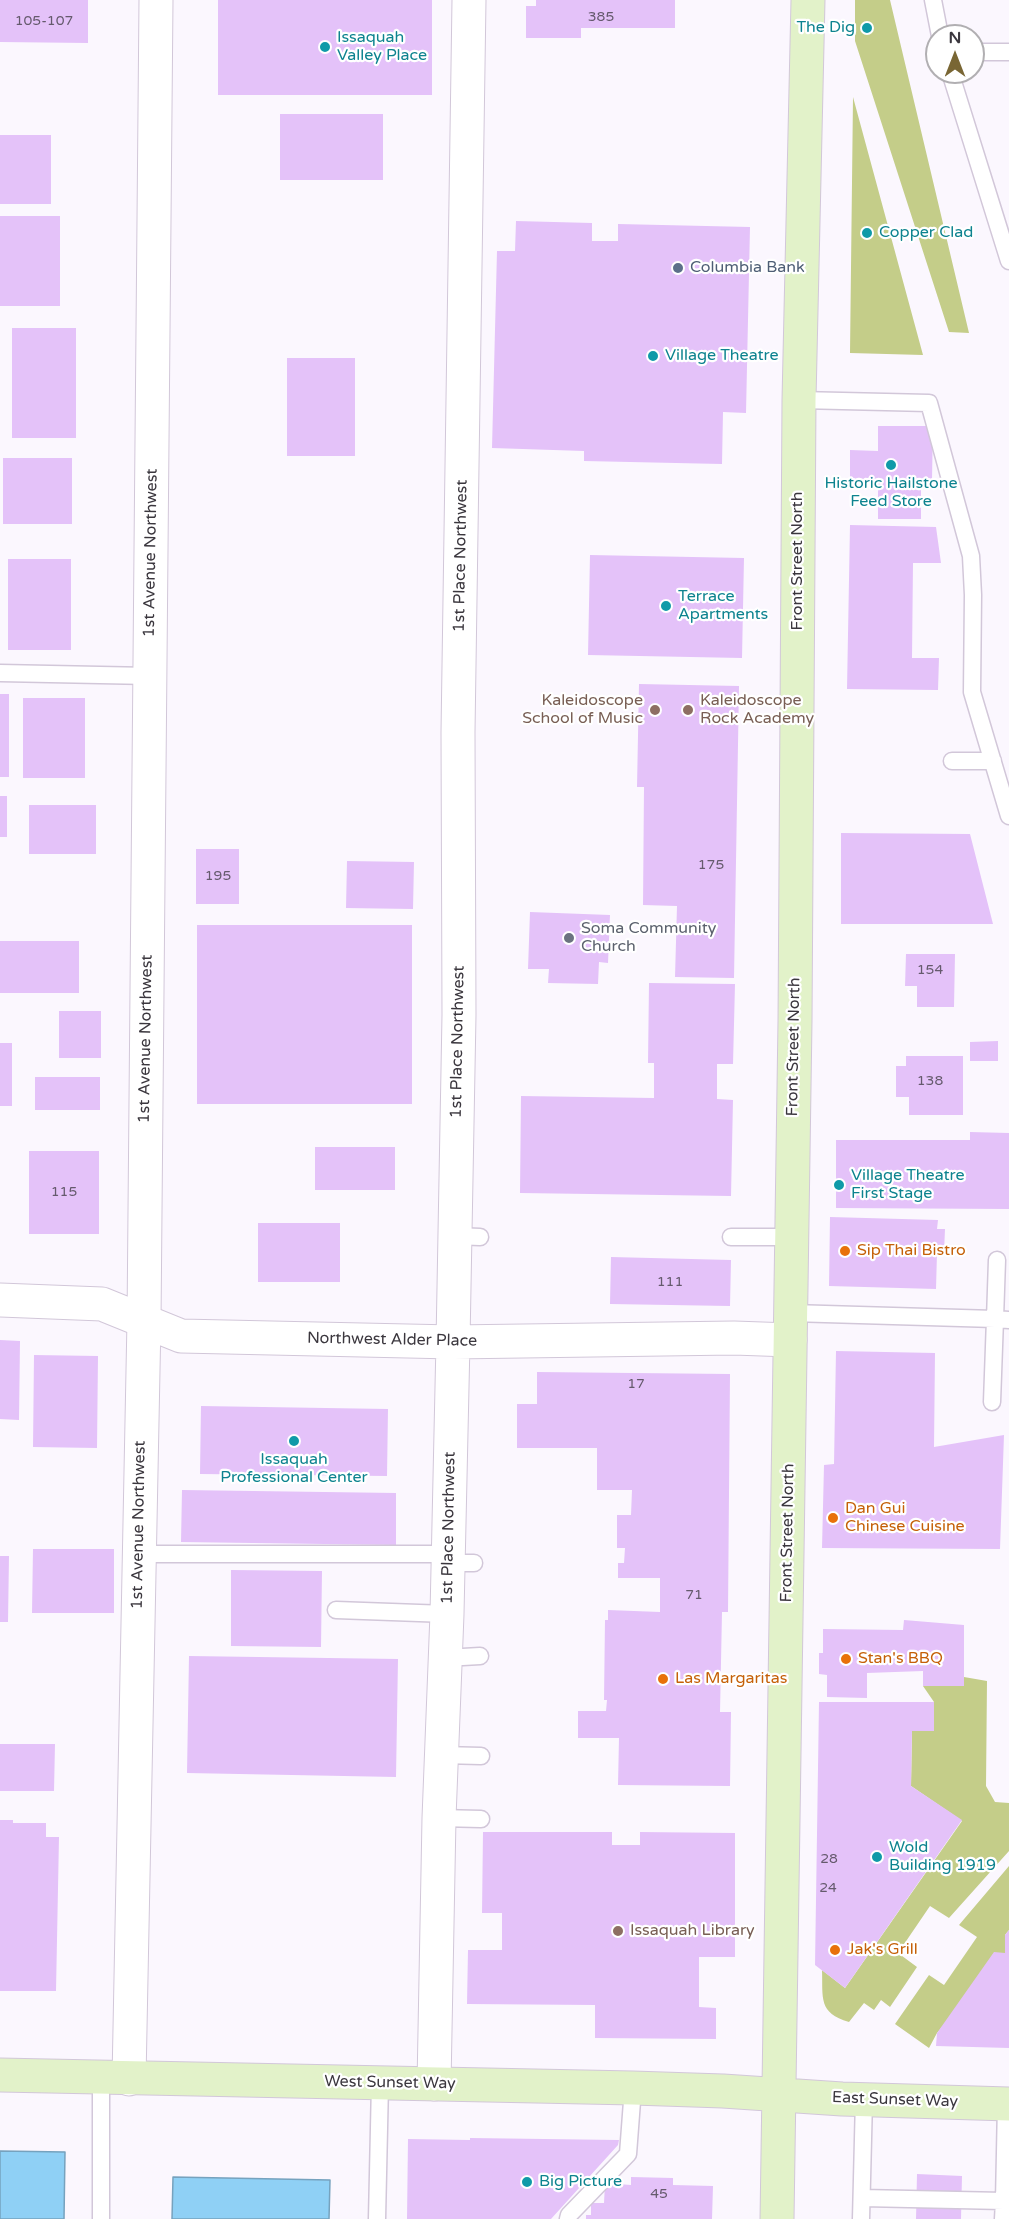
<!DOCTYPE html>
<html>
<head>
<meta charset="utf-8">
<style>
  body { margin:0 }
  #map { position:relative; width:1009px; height:2219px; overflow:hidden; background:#fbf7fe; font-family:"Varela Round",sans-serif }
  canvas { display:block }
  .north { position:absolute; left:925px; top:24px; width:60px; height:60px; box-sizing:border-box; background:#fff; border:2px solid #b1afb2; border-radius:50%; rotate:0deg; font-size:16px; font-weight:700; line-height:24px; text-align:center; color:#3b373e }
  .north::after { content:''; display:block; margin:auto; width:21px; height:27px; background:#796634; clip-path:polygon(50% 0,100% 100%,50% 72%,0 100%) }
</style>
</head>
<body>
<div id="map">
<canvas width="1009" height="2219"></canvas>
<div class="north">N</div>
</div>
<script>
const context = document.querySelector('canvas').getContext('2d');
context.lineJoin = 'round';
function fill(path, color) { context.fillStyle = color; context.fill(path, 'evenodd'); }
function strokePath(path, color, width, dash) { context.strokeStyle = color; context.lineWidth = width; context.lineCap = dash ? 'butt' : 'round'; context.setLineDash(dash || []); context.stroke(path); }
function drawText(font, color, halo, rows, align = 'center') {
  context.font = font + ' "Varela Round",sans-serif'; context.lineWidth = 4.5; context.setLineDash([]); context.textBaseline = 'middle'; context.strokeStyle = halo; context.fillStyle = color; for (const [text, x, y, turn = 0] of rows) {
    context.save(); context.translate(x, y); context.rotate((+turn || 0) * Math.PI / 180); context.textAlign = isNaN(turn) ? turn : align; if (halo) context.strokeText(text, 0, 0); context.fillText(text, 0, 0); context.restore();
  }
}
const green = new Path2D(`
  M855,0h35l79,333 -20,-1 -94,-291z
  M853,97l70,258 -73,-2z
  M964,1677l23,4 -1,105 9,16 14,1v48l-60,67 -19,-12 -32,47 19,14 -27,40 -9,-7 -7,10 -10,-7 -15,19c-31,-9 -26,-24 -27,-52l23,18 117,-167 -51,-35 1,-55 22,-1v-28l-11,-16h41z
  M1009,1866v64l-4,5v18l-68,80 -8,15 -34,-24 34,-49 15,10 33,-48 -18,-12z`);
const water = new Path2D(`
  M0,2151l65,1 -1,67h-64z
  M173,2177l157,3 -1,39h-157z`);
const building = new Path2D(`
  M0,0h88v43l-88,-1z
  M218,0h214v95h-214z
  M536,0h139v28h-94v10h-55v-32h10z
  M280,114h103v66h-103z
  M0,135h51v69h-51z
  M0,216h60v90h-60z
  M516,221l76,2v18h26v-17l132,3 -4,186 -23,-1 -1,52 -138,-3v-10l-92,-3 5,-197h18z
  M12,328h64v110h-64z
  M287,358h68v98h-68z
  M878,426h55l-1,53h-11v40h-43v-40h-28v-29l28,1z
  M3,458h69v66h-69z
  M850,525l86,2 5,36h-28l-1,95h27l-1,32 -91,-1z
  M590,555l154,3 -2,100 -154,-3z
  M8,559h63v91h-63z
  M639,684l100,2 -5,292 -59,-1 2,-71 -34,-1 1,-118h-7z
  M0,694h9v83h-9z
  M23,698h62v80h-62z
  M0,796h7v41h-7z
  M29,805h67v49h-67z
  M841,833l129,1 23,90h-152z
  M196,849h43v55h-43z
  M347,861l67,1 -1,47 -67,-1z
  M530,912l80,3 -2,48 -9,-1 -1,22 -50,-1 1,-14h-21z
  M197,925h215v179h-215z
  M0,941h79v52h-79z
  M906,954h49l-1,53h-37v-21h-12z
  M649,983l86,1 -2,80h-16v35l16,1 -2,96 -211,-3 1,-97 133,2v-35h-6z
  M59,1011h42v47h-42z
  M998,1041v20h-28v-19z
  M0,1043h12v63h-12z
  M906,1056h57v59h-54v-18h-13v-31h10z
  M35,1077h65v33h-65z
  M970,1132l39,1v76l-173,-1v-68h134z
  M315,1147h80v43h-80z
  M29,1151h70v83h-70z
  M830,1217l108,3 -1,9h8l-1,24h-7l-1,36 -107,-3z
  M258,1223h82v59h-82z
  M611,1257l120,3 -1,46 -120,-2z
  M0,1340l20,1 -1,79 -19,-1z
  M836,1351l99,2 -1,94 70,-12 -4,114 -178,-1 2,-83 10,-1z
  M34,1355l64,1 -1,92 -64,-1z
  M537,1372l193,2 -2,238h-6l-2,100h11l-1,74 -112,-1 1,-47h-41v-27h28l1,-11h-3l1,-80h3v-10l52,2v-34h-42v-15h6l1,-15h-8v-33h14l1,-25h-35v-42h-80v-44h20z
  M201,1406l187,3 -1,67 -187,-2z
  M182,1490l214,3v52l-215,-3z
  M33,1549h81v64h-82z
  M0,1556h9l-1,66h-8z
  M231,1570l91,1 -1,76 -90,-1z
  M904,1620l60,5v61h-41v-15l-56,2v25l-40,-1v-22l-8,-1v-21h4v-24l80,1z
  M189,1656l209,3 -2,118 -209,-4z
  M819,1702h115v29h-22l-1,55 51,34 -117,168 -30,-23z
  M0,1744h55l-1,47h-54z
  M0,1820h13v3h33v14h13l-3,154h-56z
  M483,1832h129v13h28v-13l95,1v124h-36v50l17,1v31l-121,-1v-33l-128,-1 1,-54h34v-37h-20z
  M1009,1930v118l-73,-2 1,-13 57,-81 11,1v-18z
  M470,2138l149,2 -1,5 -67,74h-144l1,-80 62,1z
  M917,2174l45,2 -1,43h-45z
  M631,2177l42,1v7l40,1 -1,33h-126v-4h5v-12h13l1,-20 26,2z`);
const lane = new Path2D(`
  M933,0l7,36
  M973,52h36
  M950,72l59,189
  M799,400l130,3 42,153 2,39 -1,97 37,124
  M0,673l150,3
  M952,761h41
  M455,1236l25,1
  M731,1237h61
  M997,1260l-2,59 14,1
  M791,1313l204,6 -3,83
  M139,1554h309
  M447,1563h27
  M336,1610l111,4
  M445,1658l35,-2
  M442,1755l39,1
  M439,1818l42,1
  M101,2078v141
  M862,2198l142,3 2,-97
  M377,2219l3,-136
  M568,2219l1,-4 59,-61 5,-66
  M861,2219l3,-120
  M1003,2219l1,-18`);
const street = new Path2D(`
  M0,1300l102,4 79,32 272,6 281,-4 56,2
  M129,2079l15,-759 12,-1320
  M434,2084l5,-266 8,-204 6,-272 6,-327 -1,-283 11,-732`);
const secondary = new Path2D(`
  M0,2075l633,13 90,3 119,8 167,5
  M777,2219l18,-1198 4,-621 9,-400`);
const markers = [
  [867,28,6,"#0f9aa8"],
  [325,47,6,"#0f9aa8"],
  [867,233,6,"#0f9aa8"],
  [678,268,6,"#5c6f8a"],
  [653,356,6,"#0f9aa8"],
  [891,465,6,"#0f9aa8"],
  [666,606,6,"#0f9aa8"],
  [655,710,6,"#8d6e63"],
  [688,710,6,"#8d6e63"],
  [569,938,6,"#6b7280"],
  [839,1185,6,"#0f9aa8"],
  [845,1251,6,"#e8710a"],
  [294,1441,6,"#0f9aa8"],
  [833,1518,6,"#e8710a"],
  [846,1659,6,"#e8710a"],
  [663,1679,6,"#e8710a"],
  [877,1857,6,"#0f9aa8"],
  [618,1931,6,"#8d6e63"],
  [835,1950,6,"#e8710a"],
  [527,2182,6,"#0f9aa8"]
];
const numberNames = [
  ["385",601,17],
  ["105-107",44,21],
  ["175",711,865],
  ["195",218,876],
  ["154",930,970],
  ["138",930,1081],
  ["115",64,1192],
  ["111",670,1282],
  ["17",636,1384],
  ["71",694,1595],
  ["28",829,1859],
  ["24",828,1888],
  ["45",659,2194]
];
const cultureNames = [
  ["The Dig",855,28,"right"],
  ["Issaquah",337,38],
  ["Valley Place",337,56],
  ["Copper Clad",879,233],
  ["Village Theatre",665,356],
  ["Historic Hailstone",891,484,"center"],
  ["Feed Store",891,502,"center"],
  ["Terrace",678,597],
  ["Apartments",678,615],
  ["Village Theatre",851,1176],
  ["First Stage",851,1194],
  ["Issaquah",294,1460,"center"],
  ["Professional Center",294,1478,"center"],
  ["Wold",889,1848],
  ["Building 1919",889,1866],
  ["Big Picture",539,2182]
];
const serviceNames = [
  ["Columbia Bank",690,268]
];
const streetNames = [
  ["1st Avenue Northwest",151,553,-89],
  ["1st Place Northwest",461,556,-89],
  ["Front Street North",798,561,-90],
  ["1st Avenue Northwest",146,1039,-89],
  ["1st Place Northwest",458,1042,-89],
  ["Front Street North",794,1047,-89],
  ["Northwest Alder Place",392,1340,1],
  ["1st Avenue Northwest",139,1525,-89],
  ["1st Place Northwest",449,1528,-89],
  ["Front Street North",788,1533,-89],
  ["West Sunset Way",390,2083,1],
  ["East Sunset Way",895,2100,2]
];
const educationNames = [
  ["Kaleidoscope",643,701,"right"],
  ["School of Music",643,719,"right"],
  ["Kaleidoscope",700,701],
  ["Rock Academy",700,719],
  ["Issaquah Library",630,1931]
];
const worshipNames = [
  ["Soma Community",581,929],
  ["Church",581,947]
];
const foodNames = [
  ["Sip Thai Bistro",857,1251],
  ["Dan Gui",845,1509],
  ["Chinese Cuisine",845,1527],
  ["Stan's BBQ",858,1659],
  ["Las Margaritas",675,1679],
  ["Jak's Grill",847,1950]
];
fill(green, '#c4cd89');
fill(water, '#8fd0f5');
strokePath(water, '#76a2be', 1.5);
fill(building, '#e4c2f9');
strokePath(lane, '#d2c7d9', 19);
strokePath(street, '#d2c7d9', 35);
strokePath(secondary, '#d2c7d9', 35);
strokePath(lane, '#fff', 16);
strokePath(street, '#fff', 33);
strokePath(secondary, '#e2f2c9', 33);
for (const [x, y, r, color] of markers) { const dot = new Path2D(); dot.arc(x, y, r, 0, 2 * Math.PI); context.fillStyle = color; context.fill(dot); strokePath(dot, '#fff', 2); }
drawText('14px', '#655a6d', null, numberNames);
drawText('16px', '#0d838f', '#fff', cultureNames, 'left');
drawText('16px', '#4e5e75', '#fff', serviceNames, 'left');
drawText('16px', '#3b373e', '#fff', streetNames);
drawText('16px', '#785e54', '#fff', educationNames, 'left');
drawText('16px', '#5b616d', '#fff', worshipNames, 'left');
drawText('16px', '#c56008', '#fff', foodNames, 'left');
</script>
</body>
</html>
